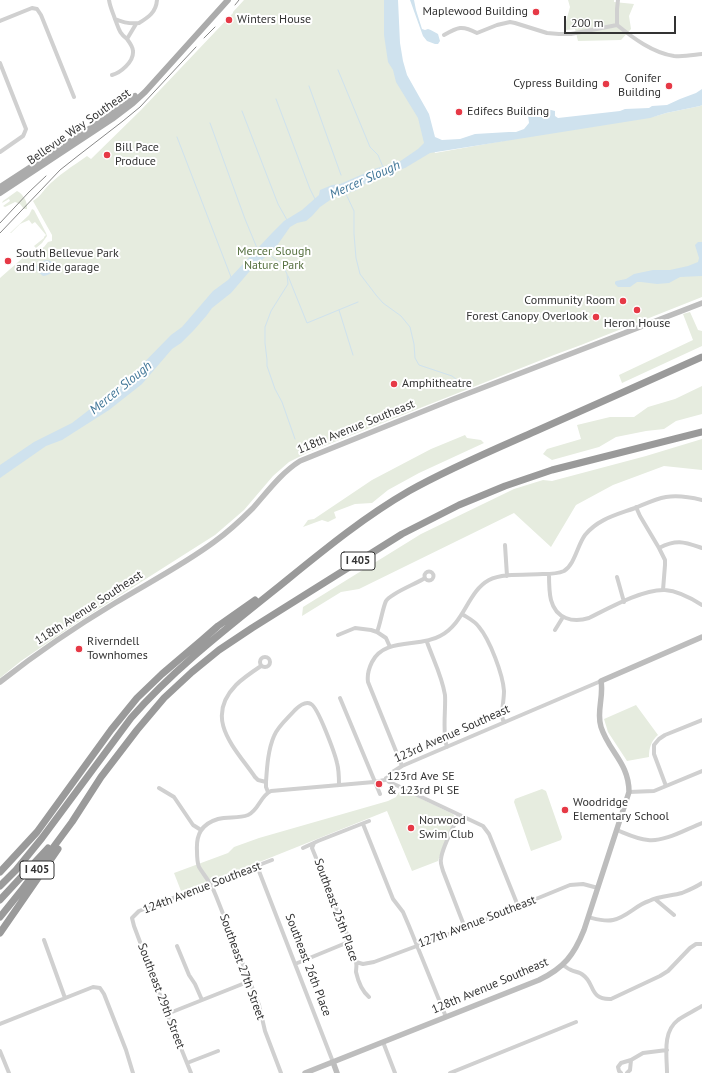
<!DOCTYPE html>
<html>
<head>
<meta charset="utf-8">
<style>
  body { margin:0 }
  #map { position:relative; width:702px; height:1073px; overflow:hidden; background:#fff; font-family:"PT Sans",sans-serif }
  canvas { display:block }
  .scale { position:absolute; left:564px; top:16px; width:112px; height:18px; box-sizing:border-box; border:2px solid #333; border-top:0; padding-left:5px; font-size:12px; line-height:14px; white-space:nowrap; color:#333; -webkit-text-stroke:3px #fff; paint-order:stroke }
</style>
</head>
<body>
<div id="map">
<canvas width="702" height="1073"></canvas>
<div class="scale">200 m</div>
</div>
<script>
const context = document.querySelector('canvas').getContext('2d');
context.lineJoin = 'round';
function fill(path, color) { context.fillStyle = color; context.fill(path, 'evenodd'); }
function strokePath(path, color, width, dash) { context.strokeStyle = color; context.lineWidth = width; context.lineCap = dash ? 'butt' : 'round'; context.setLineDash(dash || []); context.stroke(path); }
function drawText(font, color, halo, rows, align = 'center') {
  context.font = font + ' "PT Sans",sans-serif'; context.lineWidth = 4; context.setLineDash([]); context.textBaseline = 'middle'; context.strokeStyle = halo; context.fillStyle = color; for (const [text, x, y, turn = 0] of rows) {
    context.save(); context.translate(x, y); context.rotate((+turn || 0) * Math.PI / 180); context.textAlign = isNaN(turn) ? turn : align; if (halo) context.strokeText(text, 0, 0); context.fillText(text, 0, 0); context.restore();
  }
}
const green = new Path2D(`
  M244,0h149l6,72 36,81 141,-25 80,-12 10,-3 34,-7 2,-1v192l-121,48 -27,10 -245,97 -20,10 -16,14 -29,34 -29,25 -137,87 -57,39 -21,17v-400l26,-23 7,-5h6l5,-3 4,-5 4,-1v-6l-19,-34c6,-4 9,-8 13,-13 12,-13 27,-22 41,-32l4,3 50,-49 92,-97v-1z
  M568,0h46v2l20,2 -5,12 2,13 -10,11 -43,1 -3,-12 -9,1 -2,-1 6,-22z
  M17,191c6,3 11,11 10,18h-3l-4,-5 -5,-2 -10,5 -2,-1 7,-5 -1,-2 -7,4 1,-2z
  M32,209l2,1 12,23 1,3 -5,7 -6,5 -2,-2 10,-8v-1l2,-2 -11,-13 -3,2 -3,-4 -9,4 -9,9h-1l19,-18z
  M690,312l8,18 4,1v15l-80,37 -3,-8 74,-35 -10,-26z
  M702,386v28l-26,7 -12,8 -18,2 -30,6 -17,10 -47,13 -9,-6 4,-5 34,-10 -4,-14 33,-8h24l14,-10 27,-8z
  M465,435l2,3 14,2 3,3 -65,30 -31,17 -16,13 -17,1 -21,8 2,6 -8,4 -6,-2 -19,7 5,-7 6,-1 58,-39 59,-31z
  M702,439v31l-38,-4 -51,19 -37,20 -25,42 -37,-34 -155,76 -18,3 -39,24 1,-9 118,-73 93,-45 29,-9 9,1 94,-25z
  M636,705l22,30c-7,6 -9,13 -9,22l-22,4 -19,-29 -4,-13z
  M542,789l4,2 16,46 -1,3 -30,11 -17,-49 1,-3z
  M399,792l6,3 2,-2h2l44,21 2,3v4l-14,31 -3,9 -26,10 -25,-60 -170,68 -36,12 -7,-18 54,-20 6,-6 25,-9 129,-37 8,-4z`);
const water = new Path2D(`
  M384,0h14l2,43 3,18 4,14 22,39 6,23 7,3 18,-1 15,-5 34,-2h7l8,-3 5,-6 -1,-8 4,-6h15l8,2v5l3,2 62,-7 5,-2 24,-1 3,-2 15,-1 13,-6 16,-6 6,-4v16l-2,1 -34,7 -16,5 -220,35 -25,15 -15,5 -3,3 -11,2 -15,8 -4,4 -24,8 -13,9 -8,9 -6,5 -9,2 -7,4 -14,20 -27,25 -18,21 -19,15 -5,7 -13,15 -13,13 -9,6 -30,35 -33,26 -47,30 -16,6 -46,32v-13l34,-23 38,-19 52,-40 47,-48 11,-8 31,-36 15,-11 45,-48 11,-11 18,-11 17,-15 1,-5 12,-5 8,-1 37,-16 22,-6 19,-13 6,-6 -6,-25 -22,-36 -3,-12 -5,-8 -4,-27z
  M410,0h4l2,10 6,19 3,1 3,-1c4,1 6,3 10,5l2,7 -2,3h-3l-8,-3 -4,-5z
  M698,242h4v34l-22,1 -11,6 -12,1 -16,-2h-4l-7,5h-12l-3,-3v-2l1,-1 10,-2 8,-5 19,-4h17l18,-4 10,-4 1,-4 -4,-13z
  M46,260c14,1 8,16 -3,16l-6,-5c-3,-7 3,-9 9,-11z`);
const stream = new Path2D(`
  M338,70l32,77 8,8 5,12
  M309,86l32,89
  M276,99l34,90 5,10
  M242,111l36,93 9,16
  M210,123l35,96 12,29
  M177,137l54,140
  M346,194l8,17v23l2,24 4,16 16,21 7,8 18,13 9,11 4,17 1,14 4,7 33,11 9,7 6,2
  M268,254l14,10 5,10 1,10 -17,27 -6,16v16l2,17v6l8,23 7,13 13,37
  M288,276l19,47 51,-21
  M339,310l14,45`);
const street = new Path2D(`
  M109,0c1,7 4,13 6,19 4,10 4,14 12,20
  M115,19c7,3 17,5 24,4 10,-6 17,-11 18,-23
  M0,21l32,-13 5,1 4,6 33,82
  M617,25v-16l1,-9
  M444,35c14,-8 18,-10 33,-2l20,-8 13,-3 5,1 32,10 12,1h12l46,-9c16,13 36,28 57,31 10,1 19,-1 28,-2
  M0,63l26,66 -2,5 -1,2 -23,16
  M112,75c8,-2 22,-13 21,-24 0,-4 -3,-8 -6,-12l9,-15
  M636,507l4,9 19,32 6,12v5l-2,25
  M505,545l2,31
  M659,548c18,-9 25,-6 43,0
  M424.5 576a4.5 4.5 0 1 1 9 0a4.5 4.5 0 1 1-9 0Z
  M549,574c0,8 0,18 2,26 5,19 22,23 38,18 20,-10 54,-29 76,-28 13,1 26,8 37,15
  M617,577l7,25
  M462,614c6,4 13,7 17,13 11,13 24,48 25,64 0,8 -2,17 -2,25l1,4 2,2
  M555,630l8,-13
  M377,632c3,-7 6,-25 9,-31 5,-8 30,-17 39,-23
  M338,635l17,-7 16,2 6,2 9,6 4,9
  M427,642c6,17 15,34 18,53 1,15 -3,39 2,52
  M260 662a5 5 0 1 1 10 0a5 5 0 1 1-10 0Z
  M261,666c-9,6 -18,12 -25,19 -33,34 -1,63 19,92l3,3 8,2
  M340,698l40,96
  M402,766l-34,-84c-1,-7 1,-14 4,-20 13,-25 47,-14 68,-26 25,-13 27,-44 49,-56 13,-7 39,-5 54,-6 7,0 14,0 21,-3 11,-7 13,-25 21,-36 13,-16 31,-20 50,-27 10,-4 20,-9 31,-11 12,-2 24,0 36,3
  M386,778l3,4 7,3 87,41 6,8 29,72
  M666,786l-12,-32v-9l5,-6 6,-4 37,-15
  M159,788l15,9 19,28 8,5
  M268,792l-2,-5v-5c1,-15 2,-32 8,-46 4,-10 14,-18 21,-26 4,-4 11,-9 16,-6 7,3 24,50 26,59 2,7 2,15 2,22
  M629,792l25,-1 48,-20
  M459,815c-5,11 -17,32 -18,44 -1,4 1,8 2,12l22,57
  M363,824l30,75 10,13 6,14 37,91
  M617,830c10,4 20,9 31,10 17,2 38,-11 54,-17
  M314,843l-2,5 35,86c1,6 -2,9 1,15 1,5 8,11 8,13 1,3 0,7 0,10 2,9 6,19 13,25
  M303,848l15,-7 51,-20
  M257,866l76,196
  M655,899l19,16
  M588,917c8,2 17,5 25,3 14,-3 23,-15 36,-19 10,-5 22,-5 33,-8 7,-3 14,-6 20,-10
  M44,940l21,58
  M177,946l12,29 6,9 7,16
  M356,962l7,2 11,-2 91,-34 105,-43 13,-1 15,4
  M295,964l51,-21
  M563,965c3,2 5,4 8,5 4,2 9,2 12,5 12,8 6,25 28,24l49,-23 8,-5 22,-23 6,-4h6
  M167,1014l83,-33
  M0,1024l93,-37 7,1 4,6 22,56 7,23
  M383,1042l12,31
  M0,1051l9,22
  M187,1063l31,-12
  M191,1073l-25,-62 -32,-85 -2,-8 7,-7 133,-51
  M281,1073l-16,-42 -6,-26 -43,-109c-2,-5 -4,-10 -7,-14 -3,-5 -7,-10 -10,-15 -2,-5 -2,-10 -2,-16 -1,-16 4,-27 21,-32 10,-3 20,0 30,-4 11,-5 12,-19 23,-24l103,-9 11,-2 6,-7 11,-7 199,-85
  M450,1073l126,-51
  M621,1073l-2,-2 -1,-4 3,-4 10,-3 12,-7 24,-3
  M627,1073l3,-3 1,-10
  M667,1073c0,-17 -5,-41 11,-53 7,-5 16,-9 24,-14`);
const secondary = new Path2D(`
  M0,682c37,-29 75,-55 115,-79 33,-20 68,-38 99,-61 14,-10 27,-22 39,-34 15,-17 28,-35 47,-47l151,-61 251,-97
  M333,1062l4,11
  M305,1073l234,-93c25,-12 35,-25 45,-50l45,-138c0,-29 -20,-40 -28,-65 -5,-15 3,-30 0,-46l101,-44`);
const primary = new Path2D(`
  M0,187l109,-71 26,-20
  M0,193l112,-74 21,-16 12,-11 83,-92`);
const highway = new Path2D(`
  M0,872l37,-40 74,-102 26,-32 25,-24 40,-34 16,-14 37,-26
  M0,886l16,-16 26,-32 89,-120c43,-49 95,-89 146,-130 42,-34 85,-70 132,-97 41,-23 84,-41 127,-60 55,-25 111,-49 166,-74
  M0,900l48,-52
  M0,917l21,-26 51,-69 29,-45 36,-47 27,-32 28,-26 27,-22 33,-22 150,-94 57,-29 46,-19 47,-16 150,-38
  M0,933l58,-84`);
const tram = new Path2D(`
  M235,5l4,-5
  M204,38l11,-11
  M0,223l29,-31 17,-16
  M0,233l60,-63 19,-15 44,-34 17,-14 56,-60`);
const markers = [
  [536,12,4,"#e63946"],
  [229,20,4,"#e63946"],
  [606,84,4,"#e63946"],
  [669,86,4,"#e63946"],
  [459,112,4,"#e63946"],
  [107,155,4,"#e63946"],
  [8,261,4,"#e63946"],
  [623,301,4,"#e63946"],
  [637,310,4,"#e63946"],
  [596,317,4,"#e63946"],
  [394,384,4,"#e63946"],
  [79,649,4,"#e63946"],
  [379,784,4,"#e63946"],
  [565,810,4,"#e63946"],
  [411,828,4,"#e63946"]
];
const shields = [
  [358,561,34],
  [37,870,34]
];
const shieldNames = [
  ["I 405",358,561],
  ["I 405",37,870]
];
const poiNames = [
  ["Maplewood Building",528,12,"right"],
  ["Winters House",237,20],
  ["Conifer",661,79,"right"],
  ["Building",661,93,"right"],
  ["Cypress Building",598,84,"right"],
  ["Edifecs Building",467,112],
  ["Bill Pace",115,148],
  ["Produce",115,162],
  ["South Bellevue Park",16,254],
  ["and Ride garage",16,268],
  ["Community Room",615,301,"right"],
  ["Forest Canopy Overlook",588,317,"right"],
  ["Heron House",637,324,"center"],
  ["Amphitheatre",402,384],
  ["Riverndell",87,642],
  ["Townhomes",87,656],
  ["123rd Ave SE",387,777],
  ["& 123rd Pl SE",387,791],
  ["Woodridge",573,803],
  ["Elementary School",573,817],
  ["Norwood",419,821],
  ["Swim Club",419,835]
];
const streetNames = [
  ["Bellevue Way Southeast",79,127,-35],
  ["118th Avenue Southeast",356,427,-22],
  ["118th Avenue Southeast",89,608,-33],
  ["123rd Avenue Southeast",452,734,-24],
  ["124th Avenue Southeast",202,888,-21],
  ["Southeast 25th Place",336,910,70],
  ["127th Avenue Southeast",477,922,-21],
  ["Southeast 26th Place",308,965,69],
  ["Southeast 27th Street",242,967,70],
  ["128th Avenue Southeast",490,986,-23],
  ["Southeast 29th Street",161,996,69]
];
const parkNames = [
  ["Mercer Slough",274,252],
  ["Nature Park",274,266]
];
const waterNames = [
  ["Mercer Slough",365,180,-24],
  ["Mercer Slough",121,388,-39]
];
fill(green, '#e6ecdf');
fill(water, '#cfe2ee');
strokePath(stream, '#cfe2ee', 1);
strokePath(street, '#d0d0d0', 4);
strokePath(secondary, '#bdbdbd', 5.5);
strokePath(primary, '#ababab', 6);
strokePath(highway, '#9a9a9a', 7);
strokePath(tram, '#888', 1);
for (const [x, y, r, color] of markers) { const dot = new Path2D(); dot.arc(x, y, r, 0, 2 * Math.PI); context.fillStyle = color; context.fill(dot); strokePath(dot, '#fff', 1.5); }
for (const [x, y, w] of shields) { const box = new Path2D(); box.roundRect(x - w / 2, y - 9, w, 18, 3); context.fillStyle = '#fff'; context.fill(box); strokePath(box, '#333', 1); }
drawText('bold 11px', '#333', null, shieldNames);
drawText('12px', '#333', '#fff', poiNames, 'left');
drawText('12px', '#333', '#fff', streetNames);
drawText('12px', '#56703f', '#fff', parkNames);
drawText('italic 13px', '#3f7597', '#fff', waterNames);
</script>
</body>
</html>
